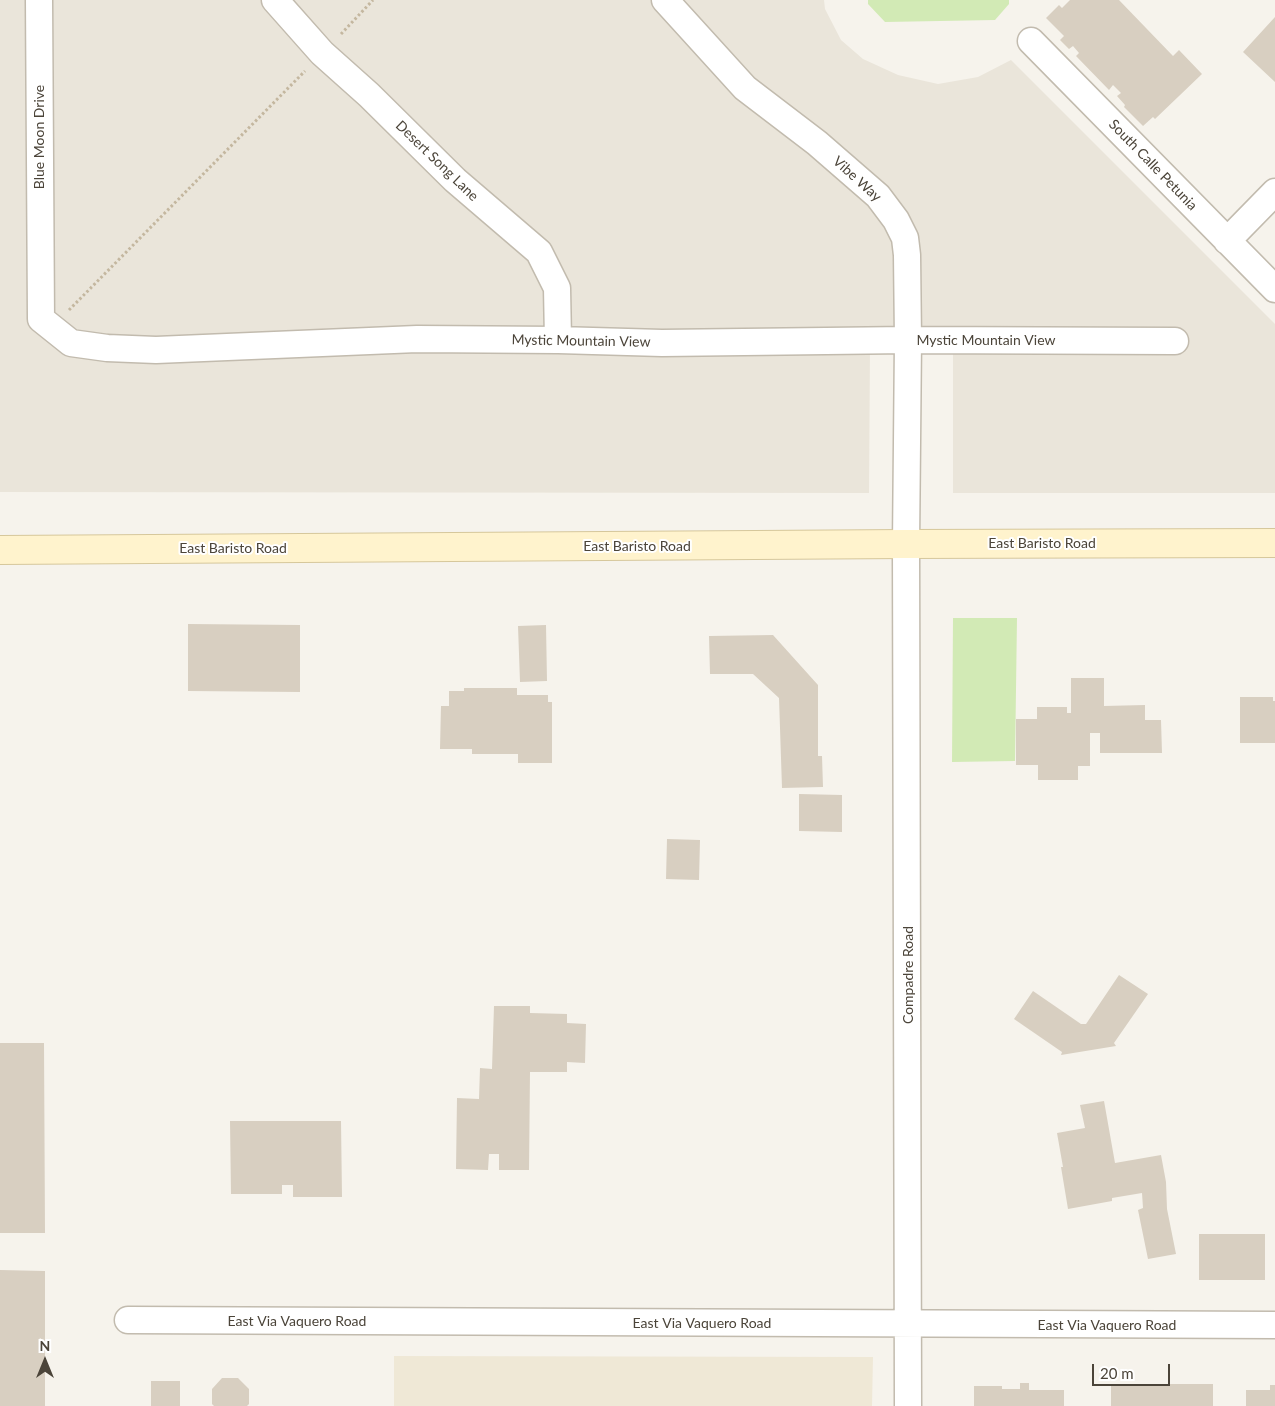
<!DOCTYPE html>
<html>
<head>
<meta charset="utf-8">
<style>
  body { margin:0 }
  #map { position:relative; width:1275px; height:1406px; overflow:hidden; background:#f6f3ec; font-family:Lato,sans-serif }
  canvas { display:block }
  .north { position:absolute; left:20px; top:1336px; width:50px; height:50px; -webkit-text-stroke:4px #fff; paint-order:stroke; rotate:0deg; font-size:14px; font-weight:700; line-height:20px; text-align:center; color:#4b4439 }
  .north::after { content:''; display:block; margin:auto; width:18px; height:22px; background:#4b4439; clip-path:polygon(50% 0,100% 100%,50% 72%,0 100%) }
  .scale { position:absolute; left:1092px; top:1364px; width:78px; height:22px; box-sizing:border-box; border:2px solid #4b4439; border-top:0; padding-left:6px; font-size:15px; line-height:18px; white-space:nowrap; color:#4b4439; -webkit-text-stroke:4px #fff; paint-order:stroke }
</style>
</head>
<body>
<div id="map">
<canvas width="1275" height="1406"></canvas>
<div class="north">N</div>
<div class="scale">20 m</div>
</div>
<script>
const context = document.querySelector('canvas').getContext('2d');
context.lineJoin = 'round';
function fill(path, color) { context.fillStyle = color; context.fill(path, 'evenodd'); }
function strokePath(path, color, width, dash) { context.strokeStyle = color; context.lineWidth = width; context.lineCap = dash ? 'butt' : 'round'; context.setLineDash(dash || []); context.stroke(path); }
function drawText(font, color, halo, rows, align = 'center') {
  context.font = font + ' Lato,sans-serif'; context.lineWidth = 4; context.setLineDash([]); context.textBaseline = 'middle'; context.strokeStyle = halo; context.fillStyle = color; for (const [text, x, y, turn = 0] of rows) {
    context.save(); context.translate(x, y); context.rotate((+turn || 0) * Math.PI / 180); context.textAlign = isNaN(turn) ? turn : align; if (halo) context.strokeText(text, 0, 0); context.fillText(text, 0, 0); context.restore();
  }
}
const residential = new Path2D(`
  M0,0h824l1,9 16,31 22,19 35,16 40,9 40,-7 33,-17 264,264v169h-322v-147h-83l-1,147 -869,-1z`);
const education = new Path2D(`
  M394,1356l479,1 -1,49h-478z`);
const green = new Path2D(`
  M868,0h141v4l-14,16 -110,2 -17,-18z
  M953,618h64l-2,143 -63,1z`);
const building = new Path2D(`
  M1070,0h49l54,56 6,-6 23,24 -47,45 -2,-2 -10,9 -19,-19 1,-2 -8,-9 4,-3 -8,-8 -4,5 -33,-34 3,-3 -6,-7 -4,3 -9,-9 4,-4 -18,-18 13,-13 3,3z
  M1275,17v65l-32,-30z
  M188,624l112,1v67l-112,-1z
  M546,625l1,56 -27,1 -2,-56z
  M773,635l45,50v71h4l1,31 -41,1 -3,-90 -26,-24h-43l-1,-38z
  M1071,678h33v28l41,-1v15h16l1,33h-62v-20h-10v33h-12v14h-40v-15h-22v-46h21v-12h30v6h4z
  M464,688h53v7h31v7h4v61h-34v-9h-46v-5h-32l1,-43h8v-15h15z
  M1240,697h33v4h2v42h-35z
  M799,794l43,1v37l-43,-1z
  M667,839l33,1 -1,40 -33,-1z
  M1119,975l29,19 -34,49 2,3 -55,9 1,-3 -48,-33 19,-28 48,33h5z
  M494,1006h36v7l37,1v9l19,1 -1,39 -18,-1v10h-37l-1,98h-30v-16h-10l-1,16 -32,-1 1,-71 22,1 1,-31 12,1z
  M0,1043h44l1,190h-45z
  M1104,1101l11,62 46,-8 5,27 1,27 9,45 -28,5 -10,-49 5,-2 -1,-15 -30,5v3l-44,8 -7,-42h2l-6,-34 28,-5 -5,-23z
  M230,1121h111l1,76h-49v-12h-11v9h-51z
  M1199,1234h66v46h-66z
  M0,1270l45,1v135h-45z
  M222,1378h16l11,11v15l-2,2h-33l-2,-2v-15z
  M151,1381h29v25h-29z
  M1020,1383h9v7h35v16h-90v-20h28v3h18z
  M1111,1384h102v22h-102z
  M1270,1385h5v21h-29v-16h24z`);
const path = new Path2D(`
  M341,34l32,-34
  M69,310l236,-239`);
const street = new Path2D(`
  M39,0l2,319 30,24 36,5 49,2 261,-11 141,1 104,3 246,-3 267,1
  M275,0l47,53 47,42 86,85 84,72 18,36 1,52
  M665,0l80,88 72,55 61,53 18,24 9,18 2,17 1,85 -2,204 2,862
  M1031,41l244,248
  M1227,241l48,-49
  M128,1320l1147,5`);
const secondary = new Path2D(`
  M0,550l906,-6 369,-1`);
const streetNames = [
  ["Blue Moon Drive",39,137,-90],
  ["Desert Song Lane",437,161,44],
  ["South Calle Petunia",1153,165,46],
  ["Vibe Way",857,179,42],
  ["Mystic Mountain View",986,340],
  ["Mystic Mountain View",581,341,1],
  ["East Baristo Road",1042,543],
  ["East Baristo Road",637,546],
  ["East Baristo Road",233,548],
  ["Compadre Road",908,975,-90],
  ["East Via Vaquero Road",297,1321],
  ["East Via Vaquero Road",702,1323],
  ["East Via Vaquero Road",1107,1325]
];
fill(residential, '#eae5da');
fill(education, '#efe8d6');
fill(green, '#d2eab5');
fill(building, '#d8cfc1');
strokePath(street, '#c2bbae', 29);
strokePath(secondary, '#d6c79b', 30);
strokePath(path, '#c4b79f', 3, [2.5, 2.5]);
strokePath(street, '#fff', 26);
strokePath(secondary, '#fff3cd', 28);
drawText('14px', '#4b4439', '#fff', streetNames);
</script>
</body>
</html>
